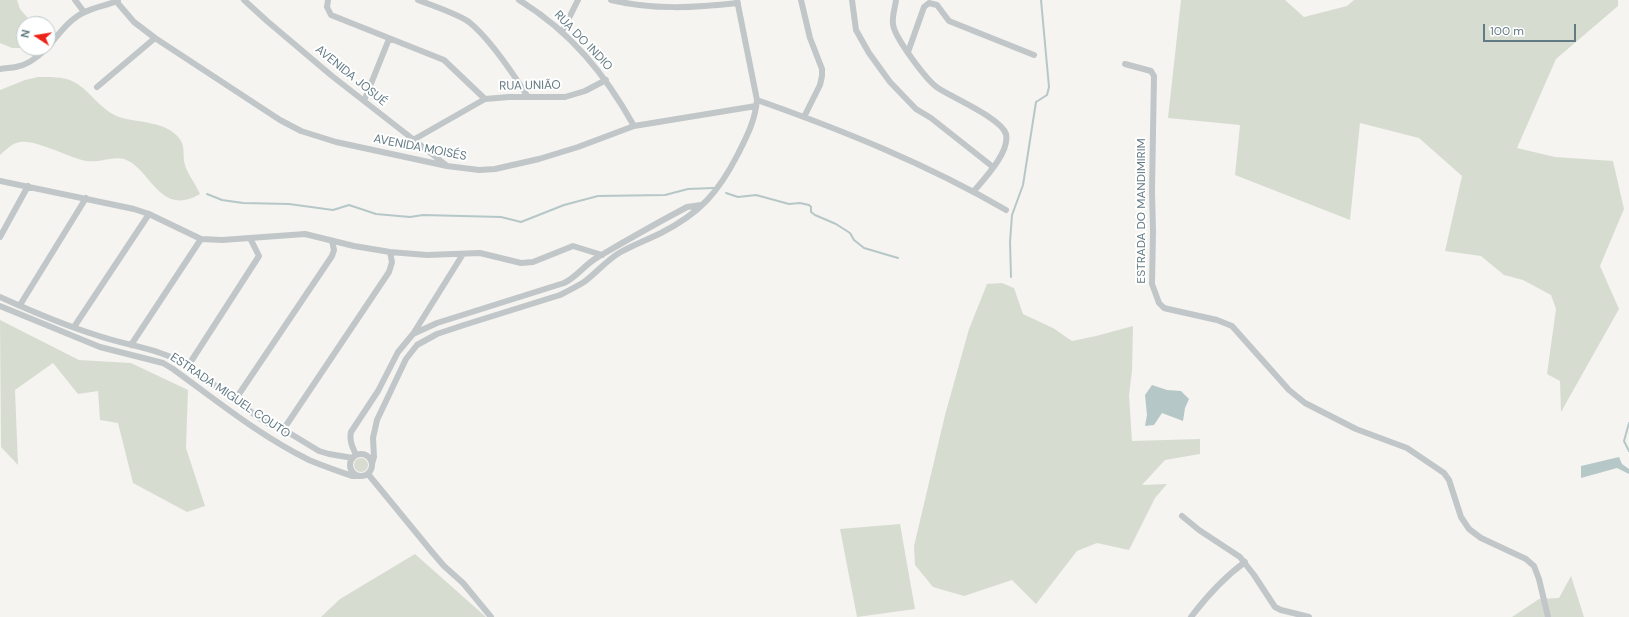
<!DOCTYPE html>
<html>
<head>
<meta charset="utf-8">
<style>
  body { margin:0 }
  #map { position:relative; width:1629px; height:617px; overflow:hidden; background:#f5f4f0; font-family:"DM Sans",sans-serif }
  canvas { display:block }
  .north { position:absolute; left:16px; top:16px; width:40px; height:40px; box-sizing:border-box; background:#fff; border:1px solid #c0cacd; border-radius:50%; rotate:282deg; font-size:11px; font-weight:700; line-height:16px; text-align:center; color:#627a83 }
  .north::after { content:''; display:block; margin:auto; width:14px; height:18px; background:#ec2418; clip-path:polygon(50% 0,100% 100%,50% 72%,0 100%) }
  .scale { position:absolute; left:1483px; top:24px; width:93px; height:18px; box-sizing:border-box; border:2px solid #627a83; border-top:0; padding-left:5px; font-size:12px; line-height:14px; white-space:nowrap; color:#627a83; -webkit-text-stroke:3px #fff; paint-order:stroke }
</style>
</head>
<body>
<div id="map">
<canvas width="1629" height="617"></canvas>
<div class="north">N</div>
<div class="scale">100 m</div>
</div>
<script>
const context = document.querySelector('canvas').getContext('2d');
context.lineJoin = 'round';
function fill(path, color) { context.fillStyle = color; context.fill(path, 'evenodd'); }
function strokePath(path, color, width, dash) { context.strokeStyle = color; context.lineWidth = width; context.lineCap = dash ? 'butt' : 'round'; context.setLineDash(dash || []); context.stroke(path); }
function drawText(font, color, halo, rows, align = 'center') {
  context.font = font + ' "DM Sans",sans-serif'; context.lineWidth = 4; context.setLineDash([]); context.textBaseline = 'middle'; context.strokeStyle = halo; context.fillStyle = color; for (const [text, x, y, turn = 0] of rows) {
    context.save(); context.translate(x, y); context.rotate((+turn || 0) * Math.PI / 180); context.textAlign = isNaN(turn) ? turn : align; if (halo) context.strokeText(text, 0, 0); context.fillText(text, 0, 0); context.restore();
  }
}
const green = new Path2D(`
  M0,0h17l3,9 13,15h-9v24h-12l-12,-5z
  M1181,0h104l19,17 43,-11 7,-6h264v6l-62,53 -39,89 38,9 58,4 11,48 -24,57 19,43 -58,103 -1,-31 -13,-7 9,-65 -5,-14 -28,-15 -19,-5 -23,-19 -36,-5 17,-75 -43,-38 -59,-15 -10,97 -115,-45 5,-50 -72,-7z
  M38,77c11,0 25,-1 36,5 17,9 26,28 45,35 19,6 47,4 60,21 6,7 4,15 5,23 2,12 11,21 16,33 -41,24 -49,-26 -76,-35 -11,-3 -25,4 -37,2 -18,-3 -51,-22 -67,-19 -8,1 -14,8 -20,13v-65l25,-10z
  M1002,283l12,5 9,26 30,14 19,13 24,-5 37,-10 -1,45 -3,24 3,46 68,-2v15l-35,6 -23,25 25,-1 -12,14 -26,52 -32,-7 -20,8 -41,53 -24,-24 -48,16 -31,-9 -18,-22 -1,-19 31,-131 24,-86 18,-45z
  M0,320l79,40 52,3 57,27 -2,58 19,58 -18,6 -54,-29 -15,-60 -18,-3 -2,-29 -20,3 -25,-31 -38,27 3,75 -17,-18z
  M354 465a7 7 0 1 1 14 0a7 7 0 1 1-14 0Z
  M900,524l15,85 -58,8 -17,-88z
  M415,554l71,63h-165l19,-18z
  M1571,576l13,41h-72l27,-18 20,-1z`);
const water = new Path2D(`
  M1152,385l15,5 14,1 8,8 -4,9 -2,13 -21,-8 -8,12 -9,1 2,-11 -2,-20z
  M1619,457l3,7 7,5v5l-12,-6 -36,10v-12z`);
const stream = new Path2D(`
  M726,193l12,4 18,-2 33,9 11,-1 9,2 2,2v5l4,3 21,9 14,9 4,7 10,8 34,10
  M207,194l15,6 21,3 46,1 44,6 16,-5 27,9 34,3 13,-2 78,2 20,5 43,-17 34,-9 67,-1 23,-6 26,-1
  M1011,277l-1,-35 2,-27 11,-30 13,-83 11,-7 2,-8 -8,-87
  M1629,423l-5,18 5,10`);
const minor = new Path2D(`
  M75,0l9,12
  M244,0l23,21 65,55 114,89
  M328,0l-1,7 4,8 113,45 41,39
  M418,0c13,5 40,14 51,22 20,16 45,53 59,75
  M519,0c52,32 86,74 115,126
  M611,0c42,10 83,8 127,3
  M801,0l9,38 12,31v7l-2,9 -16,32
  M852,0l4,30 13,23 21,29 26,27 15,9 62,49
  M896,0c-1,8 -4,16 -3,24 1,13 34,57 45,64 15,10 63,30 68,46 4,18 -21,44 -32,57
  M116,1l18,21 21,16 125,82 21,11 35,11 111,24 32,4 16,-1 44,-10 39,-12 56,-21 122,-20
  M562,32l16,-32
  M48,47c11,-13 21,-28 37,-35 10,-5 22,-7 33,-11
  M908,52l16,-45 5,-4 8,2 12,16 85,34
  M1125,64l26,7 3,5 -2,115 1,40 -1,53 7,19 5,5 4,1 49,11 15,6 57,64 16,13 51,26 51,19 37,25 5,7 12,37 8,12 12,9 45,21 8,7 5,13 9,38
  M0,69c5,-1 11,-1 16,-2 12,-2 23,-11 31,-19
  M97,87l58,-49
  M757,100c85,30 170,64 249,110
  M364,101l25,-62
  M413,140l72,-41 24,-2h56l20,-6 21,-11
  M0,181l134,28 15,5 52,25 21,1 83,-6 49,12 36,6 37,3 53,-2 41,10 12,-1 40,-16 29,9
  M0,237l28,-51
  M0,297c31,14 63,28 96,38 31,11 64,13 92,31l77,56 26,12 28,17 10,3 24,4
  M20,305l66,-107
  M0,306l100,41 63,16 10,6c44,32 87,67 136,91 14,6 29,11 43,16h5
  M74,327l75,-113
  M413,334l50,-80
  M131,345l70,-106
  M188,366l71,-110 -9,-18
  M235,400l97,-144 2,-6 -2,-9
  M283,430l106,-158 3,-10 -2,-10
  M350 465a11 11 0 1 1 22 0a11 11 0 1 1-22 0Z
  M356,455c-3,-7 -7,-14 -5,-23l27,-41 20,-39 15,-18 24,-11 127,-40c13,-6 21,-19 34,-26 29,-17 59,-34 89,-50l14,-2
  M372,464l2,-7 -1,-19 4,-18 29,-61 11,-14 20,-11 27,-9 96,-30c8,-4 16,-8 24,-13 12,-9 22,-21 35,-29 14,-8 28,-13 42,-20 39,-20 57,-40 77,-79 9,-18 17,-33 19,-54l-20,-100
  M368,474l64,78 12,14 19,17 28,34
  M1182,516l17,14 41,27 14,18 21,32 6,3 28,7
  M1191,617c16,-21 32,-39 54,-55`);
const streetNames = [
  ["RUA DO INDIO",583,41,46],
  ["AVENIDA JOSUÉ",351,76,39],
  ["RUA UNIÃO",530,86,-1],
  ["AVENIDA MOISÉS",420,148,11],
  ["ESTRADA DO MANDIMIRIM",1142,211,-90],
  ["ESTRADA MIGUEL COUTO",230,396,34]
];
fill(green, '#d7dcd1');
fill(water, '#b6c7c8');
strokePath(stream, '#b6c7c8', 2);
strokePath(minor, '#c1c6c8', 6);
drawText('12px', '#627a83', '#fff', streetNames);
</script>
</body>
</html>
